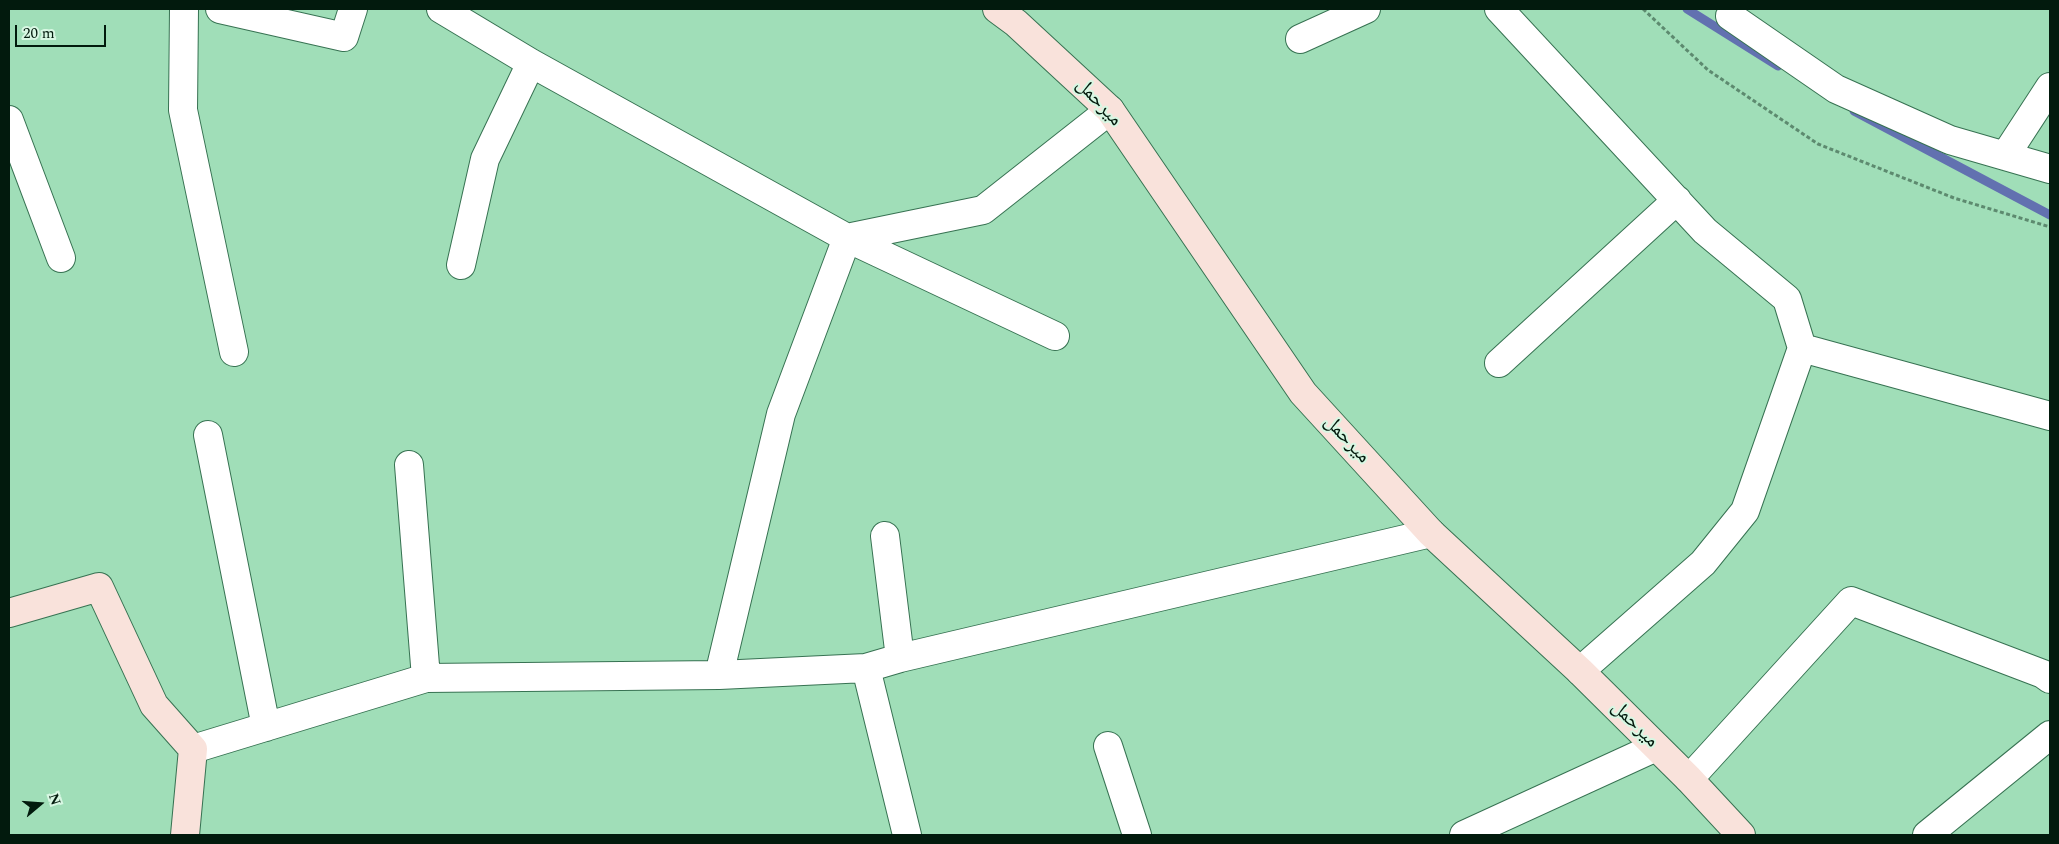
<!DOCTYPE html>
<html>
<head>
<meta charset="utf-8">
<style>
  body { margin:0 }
  #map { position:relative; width:2059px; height:844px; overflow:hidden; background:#a0deb8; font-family:Spectral,serif }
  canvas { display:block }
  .frame { position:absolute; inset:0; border:10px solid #021a0d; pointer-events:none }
  .north { position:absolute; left:15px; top:779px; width:50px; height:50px; -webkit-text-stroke:4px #d8f7e3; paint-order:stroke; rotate:72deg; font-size:14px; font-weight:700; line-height:20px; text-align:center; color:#021a0d }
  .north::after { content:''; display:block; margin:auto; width:18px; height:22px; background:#021a0d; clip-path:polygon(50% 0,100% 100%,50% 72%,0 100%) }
  .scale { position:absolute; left:15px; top:25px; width:91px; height:22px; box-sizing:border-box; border:2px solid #021a0d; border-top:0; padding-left:6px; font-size:15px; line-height:18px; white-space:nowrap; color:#021a0d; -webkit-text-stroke:4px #d8f7e3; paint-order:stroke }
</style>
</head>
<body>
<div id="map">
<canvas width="2059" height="844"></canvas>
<div class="frame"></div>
<div class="north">N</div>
<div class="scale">20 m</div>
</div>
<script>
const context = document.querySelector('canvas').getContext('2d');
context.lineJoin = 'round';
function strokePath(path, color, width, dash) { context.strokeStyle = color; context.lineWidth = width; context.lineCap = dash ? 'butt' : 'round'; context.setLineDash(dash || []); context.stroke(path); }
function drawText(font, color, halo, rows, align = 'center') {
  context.font = font + ' Spectral,"Noto Naskh Arabic",serif'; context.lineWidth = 4; context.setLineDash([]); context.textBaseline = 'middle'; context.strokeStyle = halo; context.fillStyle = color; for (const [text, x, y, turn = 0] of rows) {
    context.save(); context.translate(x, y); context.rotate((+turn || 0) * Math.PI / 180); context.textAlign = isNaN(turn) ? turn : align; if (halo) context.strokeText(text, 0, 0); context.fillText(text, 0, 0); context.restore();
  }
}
const stream = new Path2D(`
  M1687,9l91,57
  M1854,111l196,104`);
const path = new Path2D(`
  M1643,9l65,61 110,74 136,54 96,29`);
const street = new Path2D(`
  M184,9l-1,101 51,242
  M220,9l124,28 9,-28
  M441,9l90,54 316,175 136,-28 127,-100
  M1499,9l206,222 82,68 15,49
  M1730,16l106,73 114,51 100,29
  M1300,39l66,-30
  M9,120l52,138
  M2005,156l45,-69
  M461,265l24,-106 46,-96
  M1499,363l178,-163
  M208,435l58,292
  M409,465l17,213
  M885,536l15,122
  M866,668l41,167
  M1580,671l123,-108 42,-52 57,-163 248,68
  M719,675l62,-261 66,-176 208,98
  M1108,746l29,89
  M193,749l233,-71 293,-3 147,-7 34,-10 531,-125
  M1689,779l162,-178 192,73 7,5
  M1464,835l192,-88
  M1927,835l123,-100`);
const secondary = new Path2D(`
  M997,9l19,14 94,87 193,283 128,140 149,138 109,108 52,56
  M9,613l90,-26 55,118 39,44 -8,86`);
const streetNames = [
  ["میرحمل",1098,103,47],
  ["میرحمل",1346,440,47],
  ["میرحمل",1634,725,45]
];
strokePath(stream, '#6271b0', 9);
strokePath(street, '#377252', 30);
strokePath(secondary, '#377252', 30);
strokePath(path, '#5d8a6f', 3, [4, 2.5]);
strokePath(street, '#fff', 28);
strokePath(secondary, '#f9e2db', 28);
drawText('20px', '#021a0d', '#d8f7e3', streetNames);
</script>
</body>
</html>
